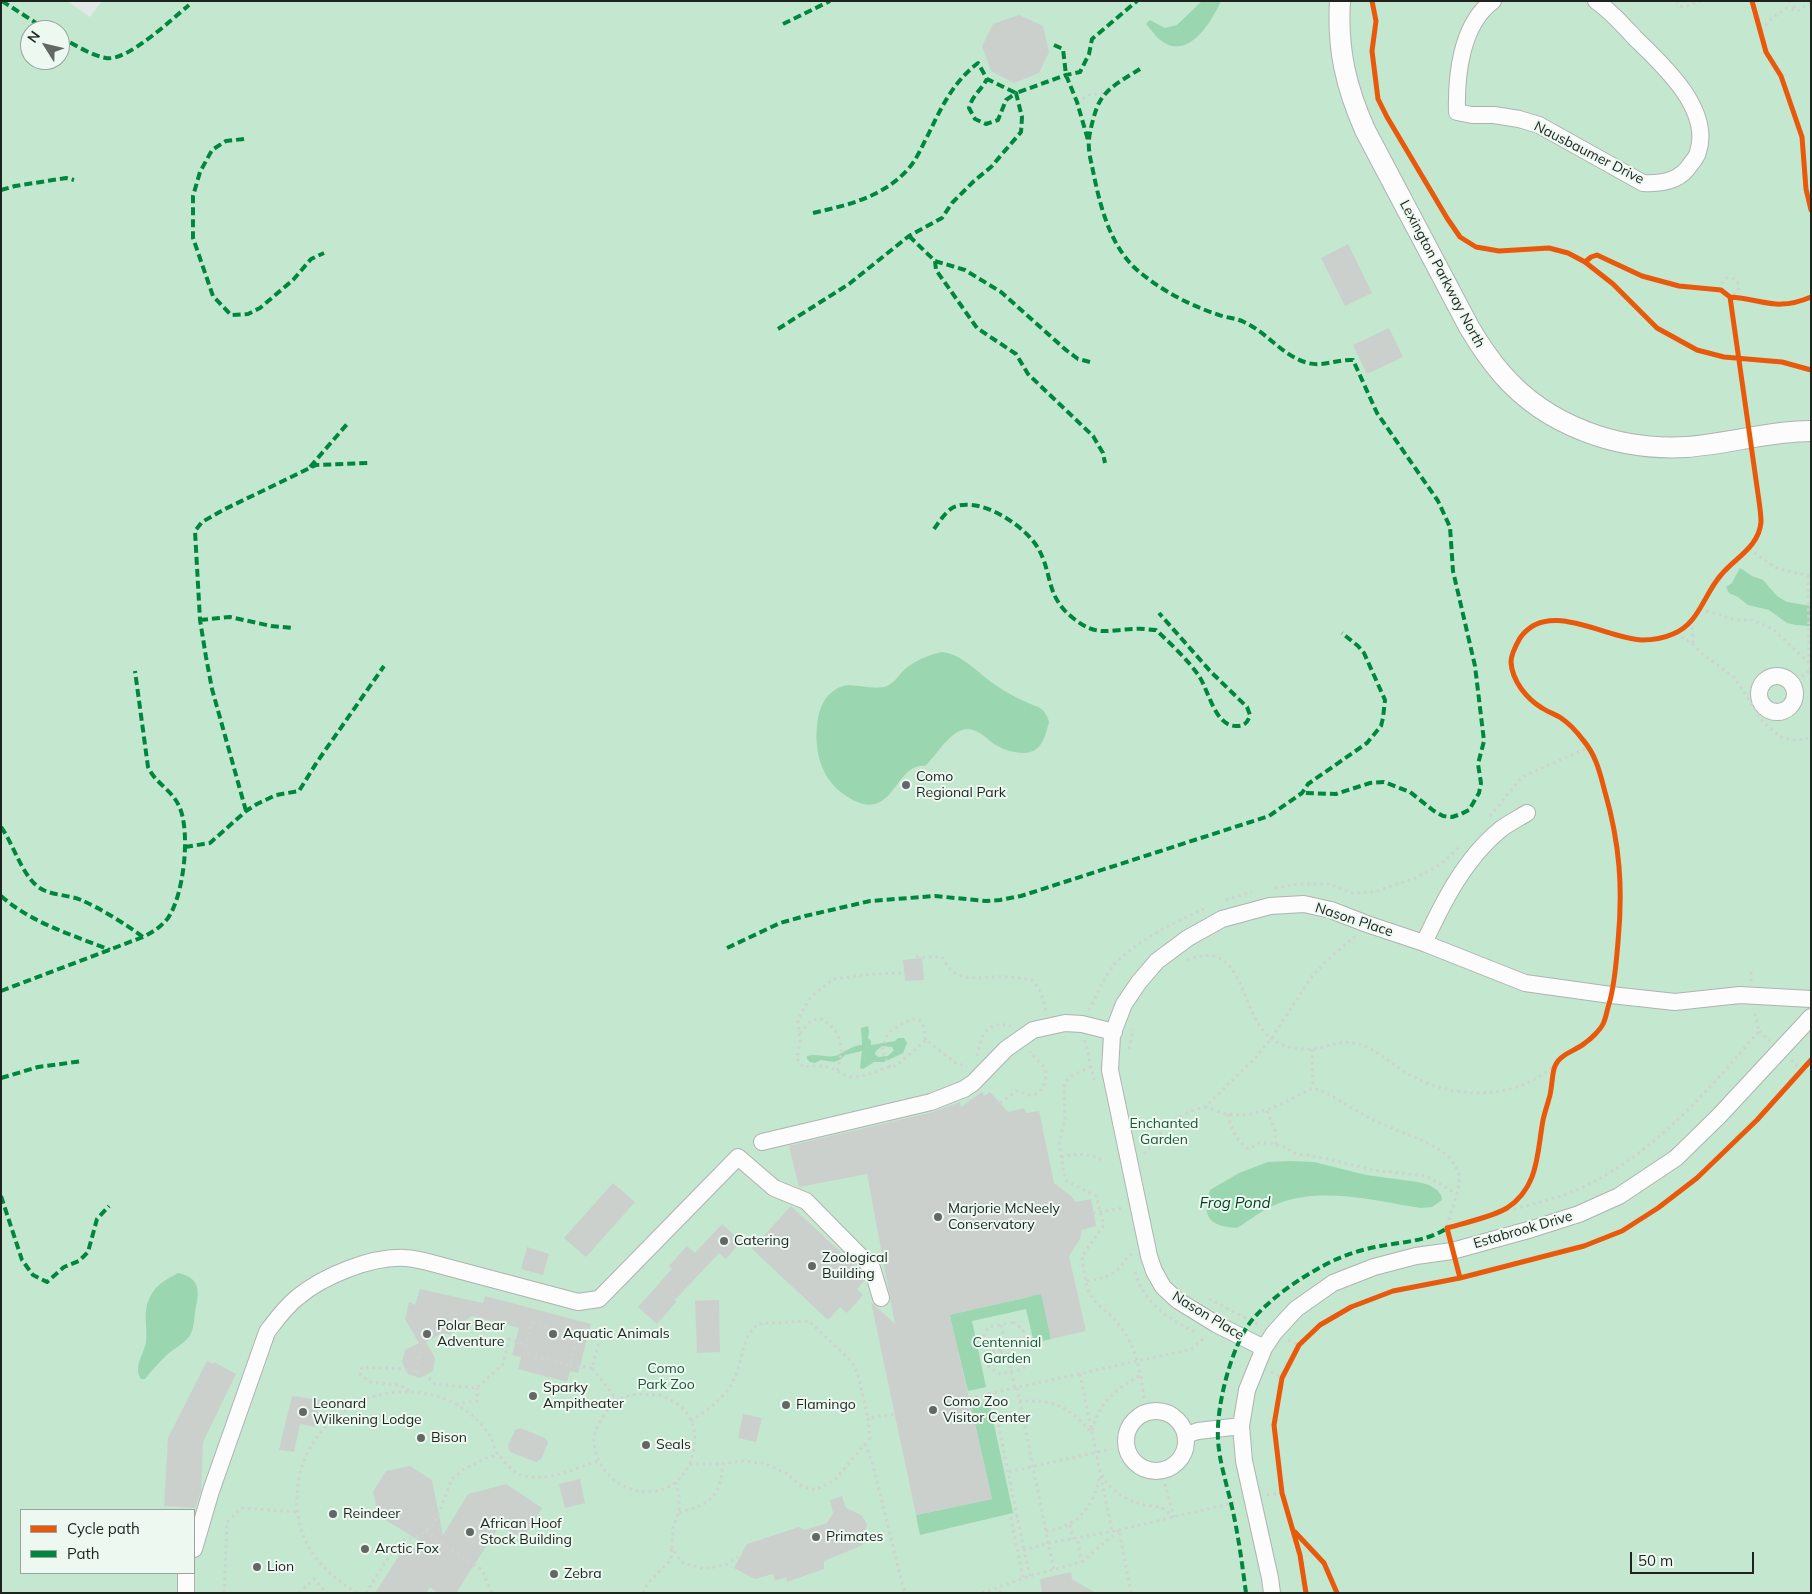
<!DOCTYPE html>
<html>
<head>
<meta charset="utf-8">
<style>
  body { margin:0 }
  #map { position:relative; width:1812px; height:1594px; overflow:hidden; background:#e2e8e4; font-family:Mulish,sans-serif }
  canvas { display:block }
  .frame { position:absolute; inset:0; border:2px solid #1e2320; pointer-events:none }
  .legend { position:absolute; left:20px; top:1509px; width:175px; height:65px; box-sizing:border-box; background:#edf9f0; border:1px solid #9aa39d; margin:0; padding:6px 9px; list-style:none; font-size:15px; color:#1e2320 }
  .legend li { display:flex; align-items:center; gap:10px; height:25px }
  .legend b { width:25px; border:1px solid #9aa39d }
  .north { position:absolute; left:20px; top:20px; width:50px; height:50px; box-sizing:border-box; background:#edf9f0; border:1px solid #9aa39d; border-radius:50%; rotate:306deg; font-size:14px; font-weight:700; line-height:20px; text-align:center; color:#1e2320 }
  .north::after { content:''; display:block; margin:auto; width:18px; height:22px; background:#636865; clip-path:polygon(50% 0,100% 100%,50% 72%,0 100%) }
  .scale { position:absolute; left:1630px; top:1552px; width:124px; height:22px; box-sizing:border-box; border:2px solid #1e2320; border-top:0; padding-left:6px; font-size:15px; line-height:18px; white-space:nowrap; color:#1e2320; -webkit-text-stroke:4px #edf9f0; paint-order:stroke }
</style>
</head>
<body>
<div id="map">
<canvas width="1812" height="1594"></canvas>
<div class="frame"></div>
<ul class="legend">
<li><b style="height:6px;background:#e8590c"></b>Cycle path</li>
<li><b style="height:6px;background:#00873e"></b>Path</li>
</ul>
<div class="north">N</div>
<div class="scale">50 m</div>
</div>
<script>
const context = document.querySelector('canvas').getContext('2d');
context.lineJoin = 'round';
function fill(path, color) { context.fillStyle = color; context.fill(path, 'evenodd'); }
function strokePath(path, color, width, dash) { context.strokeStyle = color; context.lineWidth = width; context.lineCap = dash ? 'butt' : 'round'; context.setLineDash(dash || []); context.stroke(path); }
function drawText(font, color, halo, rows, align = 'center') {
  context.font = font + ' Mulish,sans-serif'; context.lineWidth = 4; context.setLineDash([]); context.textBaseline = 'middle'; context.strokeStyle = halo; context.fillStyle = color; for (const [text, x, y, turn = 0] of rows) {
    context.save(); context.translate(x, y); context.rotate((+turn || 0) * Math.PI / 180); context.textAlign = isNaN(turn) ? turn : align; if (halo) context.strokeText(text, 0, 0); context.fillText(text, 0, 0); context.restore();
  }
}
const green = new Path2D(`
  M1,1h66l23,16 12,-16h1709v1592h-1810zM30,30h30v30h-30zM21,1510h173v63h-173z`);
const water = new Path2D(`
  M1202,1h19c-10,22 -34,62 -62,38 -5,-4 -9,-11 -13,-15l4,-4 15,8 12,-3z
  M1740,568l12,8 11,4 14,16 10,6 24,4v20l-15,-1 -9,-2 -18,-13 -21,-5 -10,-8 -9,-4 -3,-6 6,-4z
  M942,652c23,3 36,22 55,34 13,9 26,15 41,21 5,2 10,9 11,15 -5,20 -10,35 -34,30 -8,-1 -14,-4 -21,-8 -8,-6 -16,-15 -27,-15 -17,1 -30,26 -42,37 -28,-3 -31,49 -65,37 -37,-14 -48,-49 -42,-85 2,-10 6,-20 14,-26 17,-14 33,-1 52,-5 9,-2 14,-11 20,-17 10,-9 24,-15 38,-18z
  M868,1026l1,6 -1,6 3,3v4l24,-4 3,-3h6l3,5 -4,10 -19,9h-10l-11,7 -3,-1 2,-17 -17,4 -4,4 -7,3 -13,-2 -6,3 -5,-1 -3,-3v-3c9,-3 20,2 28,0 9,-3 17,-11 27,-11l-1,-17zM882,1046l10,1 2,3 -6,6 -10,1 -3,-3 1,-3z
  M1290,1161l24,1 52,13 52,7 11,3 8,5 4,5 1,5 -10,7 -11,1c-45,-7 -100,-22 -144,-4 -14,5 -27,16 -40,24 -27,-2 -36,-10 -27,-38l29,-17 29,-11z
  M1035,1263l16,76 -17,4 -8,-34 -54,12 14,66 -18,4 -23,-94 16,15 68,-15 -4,-19z
  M178,1273c24,5 21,20 17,39 -1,9 -1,19 -7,26 -6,7 -13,10 -19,15 -9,8 -17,17 -24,26h-4c-8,-12 3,-25 5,-37 2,-18 -5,-33 7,-50 6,-9 16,-14 25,-19z
  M989,1401l24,112 -93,22 -4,-20 76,-16 -21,-93z`);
const building = new Path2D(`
  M1019,15l24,11 6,26 -10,21 -25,10 -23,-12 -9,-25 11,-22z
  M1348,244l24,49 -27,13 -24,-48z
  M1389,328l14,29 -36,17 -14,-29z
  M922,958l2,22 -19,1 -2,-21z
  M982,1092l3,4 5,-4 18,20 16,-4 2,5 13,-2 15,72 17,13 5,6 15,-3 5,27 -14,4 -2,9 -11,17 17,75 -35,8 -10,-45 -91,21 42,184 -76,16 -45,-213 24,22 -28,-150 -68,13 -10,-41 144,-34 27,-10 1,5z
  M613,1183l22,19 -49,55 -22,-19z
  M791,1206l72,67 2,7 -8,9 6,6 -16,18 -7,-6 -12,13 -76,-71z
  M722,1224l19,17 -15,18 -7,-6 -45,48h3l-20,23 -19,-17 34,-38 -3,-3 18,-20 8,7z
  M527,1247l22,7 -6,21 -22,-6z
  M420,1289l63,14 2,-7 106,28 -13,49 -8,-2 -3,11 -49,-13 3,-12 -9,-2 7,-27 -47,-12 -20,13 -1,6 -9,-2 -16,9 9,16 -2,13 -13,7 -12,-4 -6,-12 3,-12 14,-7 -14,-24 4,-17 6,3z
  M719,1300l1,52 -23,1 -2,-52z
  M207,1361l6,3 1,-2 22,12 -33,68 -2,49 -6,17 -31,-2 4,-68z
  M292,1396l28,4 -4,27 -16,-3 -6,28 -15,-2z
  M743,1414l19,4 -6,24 -18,-4z
  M520,1428l25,10 3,4 -6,16 -6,4 -26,-10 -2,-6 7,-16z
  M410,1466l22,14 11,55 25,-41 38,-10 36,24 -19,31 -23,-14 -44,68h-18l-8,-6 -4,6h-51l27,-42 26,-5 -49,-30 -6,-24 13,-21z
  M580,1479l5,24 -20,5 -6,-24z
  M842,1496l4,12 15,7 6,9 -4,21 -39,16v8l-37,13 -1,-5 -11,4 -2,-7 -18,5 -21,-11 13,-24 52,-17 5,3 23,-7 6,-10 -3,-13z
  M1071,1572l1,7 24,14h-54l-2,-14z`);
const path = new Path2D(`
  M1677,1l1,4 5,2 8,-2 10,-4
  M1789,1l8,9
  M1761,30l11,-12 15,-10 11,3 13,-9
  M1077,102l12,-7 13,-2 8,-4
  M1721,290l1,-7 4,-5c7,-1 9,1 13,7l-1,6 -8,6
  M1749,549l29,20 33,7
  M1808,576l1,87 2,7
  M1700,609l36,11h16l21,9 36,34
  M1692,621l1,23
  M1676,633l18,12 6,7 35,26 28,44 16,14 7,3 9,1 16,-2
  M1791,684l20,-14
  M1490,816l32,-39 67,-30
  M1275,888l24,-4h30l23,9 22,-1 41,-14 26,-14 18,-17
  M1226,900l26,-8
  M916,957h26c12,25 32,21 54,20 12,0 25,0 36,3 8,9 12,19 14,31
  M1187,960c60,-24 51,56 85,79 10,8 27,11 40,10 14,-1 26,-9 41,-6 21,4 32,16 49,27 35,24 88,31 127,12 9,-4 17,-11 26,-16
  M1751,972v10
  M901,973l-29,1 -38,5 -12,9 -10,8 -10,15 -4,10 2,19 -3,19 6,8c8,-1 17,-2 25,0 9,2 15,10 25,10 15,0 29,-10 43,-11l30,-26 30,23 11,4
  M1089,1010c7,-13 15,-33 24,-44 24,-26 60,-43 91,-57
  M1759,1031l11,10
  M800,1033l11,-12 8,-3c23,10 26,32 18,53
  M1085,1040l9,40
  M1129,1049l4,-20
  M1312,1049l1,39
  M977,1056c4,-21 10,-36 34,-30
  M1791,1060l11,10
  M890,1067l-8,-16c2,-5 2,-11 5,-16 3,-4 8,-7 13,-10 12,-7 18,-11 25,4l-1,5 2,6
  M1091,1067l-18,8 -5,4 -4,7 1,34 -6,22 6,38 31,16 8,29 -22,31c2,12 3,28 8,38 5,10 17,17 24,25 22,24 26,49 30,79
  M995,1103l2,2 20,-14c5,1 11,5 16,4 10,-2 15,-16 12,-25 -3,-8 -12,-12 -15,-19
  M1205,1107c7,2 15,6 23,7 31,5 58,-13 85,-26 24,8 42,24 65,34 21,10 44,16 63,29 8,5 16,15 18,24 2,15 -9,38 -12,53
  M1267,1111l8,19 1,15
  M1228,1114c3,15 8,27 21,35l10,-6h12l16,5 6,5 35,6 45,11 53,6 31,18
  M1144,1154c8,-7 12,-17 20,-25 10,-11 27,-19 41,-22l50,-49 16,-19 41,-63 21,-21 22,-19
  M1061,1157c17,-4 28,-4 43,4
  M1509,1205l5,4c19,-5 40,-10 58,-17 78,-33 134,-99 187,-161l-5,-21
  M1093,1213l30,-5
  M1135,1272c9,32 34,47 62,61
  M1087,1281c11,-2 21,-3 30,-11 7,-6 8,-13 16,-17
  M1209,1299l52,27
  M1013,1322l10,7 7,29 -7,11 -23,5 -11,-7 -7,-29 7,-11z
  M532,1323l45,13 -7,29 -46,-12z
  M1001,1325l4,19
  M602,1331l-10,37 26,33
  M1288,1340l11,5
  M1001 1349a5 5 0 1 1 10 0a5 5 0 1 1-10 0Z
  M1011,1348l15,-4
  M986,1353l15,-3
  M1007,1353l8,35
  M570,1365l22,3
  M415,1372l6,-24
  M1271,1372l11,6
  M1080,1374l32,157
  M1017,1388l37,183
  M409,1391l-9,-6 -30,-3 -10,-8 2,-7 43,2 21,6 9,9 42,4 26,-24 6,-25 18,6
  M992,1393l32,157
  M969,1398l223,-49 14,-13
  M1019,1401c35,-1 47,4 71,30
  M456,1404l21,-3v-13
  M691,1421c18,-12 35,-24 44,-44 5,-12 7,-25 11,-37 2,-6 8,-11 11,-16l52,-3 42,40 7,13 10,44
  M1092,1430c8,-29 24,-41 49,-55
  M865,1444l8,21 30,122 3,6
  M690,1464c7,-23 9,-42 -11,-59 -6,-4 -11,-7 -17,-9 -7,-2 -15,-1 -23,-2 -11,0 -26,7 -32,17 -6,9 -14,20 -13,31 2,36 43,62 76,44 8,-4 15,-14 20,-22h33l18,-3 23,2 22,10 14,12 15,5 19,-9 36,-43 -2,-20 27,-4
  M1009,1472l102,-23
  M1102,1475c9,17 24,25 42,30 5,1 12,1 16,2 5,2 10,7 14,10
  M676,1482l3,14v16l-6,16 -1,20 9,14 22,7 22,-4 13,-8
  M1165,1484l9,33
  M1267,1495l15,-2
  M679,1512c32,-7 41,-16 44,-48
  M1018,1517l-7,1 12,60
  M1070,1525l3,14
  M426,1530l13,11 43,29 10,23
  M1046,1531c31,-3 49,-26 54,-56
  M1082,1562l37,-32 12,63
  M1030,1576l-6,-26 25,-7 70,-13 118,-28
  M224,1593l3,-71 15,-14 57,4
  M299,1593l15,-14 13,14
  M357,1593c-26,-16 -47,-35 -56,-64 -23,-83 54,-156 135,-133 22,6 42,21 54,40 3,5 4,12 7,17 3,4 17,20 21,21 27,10 55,-5 80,-13
  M366,1593l23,-37 12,-15 19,-6 15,-12 17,-44 12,-10 22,-11 12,-3
  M643,1593l5,-10 23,-23 1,-12
  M982,1593l48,-17 52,-14 -5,-24
  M1000,1593l1,-7`);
const minor = new Path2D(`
  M1493,1c-32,23 -37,75 -36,111l15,3h22l25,4 20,6 104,58c17,1 37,-2 47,-18 3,-4 7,-8 8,-13 14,-43 -36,-88 -63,-114 -12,-13 -24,-27 -39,-37
  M1759 694a18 18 0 1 1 36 0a18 18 0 1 1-36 0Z
  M1424,943c19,-41 41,-85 77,-114 8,-6 18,-11 26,-16
  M762,1142l169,-40 33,-13 9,-6 33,-34 27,-19 32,-7 17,1 32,8
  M1264,1348l-48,-24 -39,-24 -14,-13 -9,-16 -5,-15 -39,-186 2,-35 12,-31 15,-22 18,-21 31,-23 34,-19 48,-13 34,-2 27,6 36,14 57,19 101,40 86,12 64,7 65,-7 71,4
  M1126 1441a30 30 0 1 1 60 0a30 30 0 1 1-60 0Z
  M1186,1435l12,-4 43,-5
  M194,1549l17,-58 56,-159c9,-12 18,-25 31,-35 25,-21 74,-41 107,-39 7,0 13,2 19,3l154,41 21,-3 139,-142 36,31 32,13 66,67 9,30
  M186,1593v-20
  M1272,1593l-2,-15 -26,-117 -3,-35 6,-36 17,-42 10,-15 22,-24 37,-26 41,-16 42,-11 36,-5 80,-22 47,-15 40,-18 57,-38 43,-42 92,-99`);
const major = new Path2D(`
  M1340,1c-3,48 6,86 25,129l104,197c10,17 20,32 33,47 45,52 116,77 184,73 42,-3 83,-16 125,-16`);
const quiet = new Path2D(`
  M2,1l45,29
  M783,24l47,-23
  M60,37c14,7 30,18 46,21 21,4 66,-39 83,-53
  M1054,45l9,4 3,26 11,27 11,38
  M1140,69c-14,9 -33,18 -41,34 -4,7 -9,27 -10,36 -1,8 1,19 3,27 7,35 16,77 44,103 24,21 53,36 83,46 8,3 17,3 25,7 24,11 38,34 64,41 15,4 30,-4 45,-3l24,53 61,88 12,26 3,44 22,95 9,75 -6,23 3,19 -2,10 -10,17 -8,4 -9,3 -9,-1 -9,-5 -24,-19 -26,-10 -14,1 -34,11 -34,-1
  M244,139l-18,2 -14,9 -12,22 -7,24v42l20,58 18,19 17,-1 12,-6 33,-28 18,-21 13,-6
  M1,190l14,-4 51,-8 8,2
  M813,213c35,-8 71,-16 96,-45 8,-9 13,-22 19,-33 13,-27 25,-53 50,-72l9,16 29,14 50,-18 14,-3 9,-18 3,-15 45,-38
  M909,236l26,25 1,9 41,58 39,26 12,20 65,62 10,17 2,10
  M935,261l30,9 36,22 65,58 12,9 12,3
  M778,329l71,-45 60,-48 33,-18 10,-15 22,-22 17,-14 30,-35 1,-15 -6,-24 -10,7 -8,20 -12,4 -11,-5 -6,-11c4,-14 11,-16 18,-29
  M310,467l38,-44
  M934,529c5,-7 12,-18 20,-22 27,-11 71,19 84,41 15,26 7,48 35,70 23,19 34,12 61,11 7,-1 15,1 22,1 15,14 32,30 43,46 10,15 16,51 38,50 8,0 11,-4 13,-11l-3,-8 -36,-35 -52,-59
  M200,620l30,-3 41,9 22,2
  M246,811l-34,-122 -6,-32 -6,-37 -5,-89 7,-9 21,-12 93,-45 52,-2
  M1,827c13,18 19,44 36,59 12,10 30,8 44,14 19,8 46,25 62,37
  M185,847l25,-4 36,-32 11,-7 19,-9 23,-4 18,-29 67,-96
  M1,896c30,27 72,39 109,54
  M727,948l53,-25 25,-7 65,-15 65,-5 51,5 14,-1 21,-4 248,-80 33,-23 6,-9 59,-41 14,-17 2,-8 2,-18 -21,-47 -6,-7 -16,-13
  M1,991l142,-54c10,-5 18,-10 25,-19 16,-23 23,-87 11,-112 -7,-16 -24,-23 -31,-39l-13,-96
  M1,1078l37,-11 45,-6
  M1,1196l21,64 11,15 14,7 17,-15 15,-6 9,-9 9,-33 12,-13
  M1246,1593c-4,-30 -8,-61 -15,-90 -5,-21 -12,-43 -13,-64 -2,-32 13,-93 34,-119 18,-21 45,-40 69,-53 16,-9 35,-16 54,-20 24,-5 52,-5 72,-19`);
const cycleway = new Path2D(`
  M1372,1l4,20 -4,30 6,48 9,18 60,101 13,19 16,10 23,4 50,-3 19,5 17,9 28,22 44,44 40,22 27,7 58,5 29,8
  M1752,1l14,51 15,24 21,61 4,52 5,21
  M1730,297c33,2 46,15 81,0
  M1460,1278l-13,-50c17,-5 45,-11 60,-20 32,-21 30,-55 36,-88 2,-9 5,-17 7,-25 2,-9 2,-18 4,-26 4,-15 20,-17 31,-26 6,-4 15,-13 18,-19 3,-6 4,-14 6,-20 6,-20 7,-41 9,-62 5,-53 2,-98 -13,-150 -5,-19 -9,-37 -22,-52 -6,-8 -13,-16 -22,-22 -6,-4 -13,-6 -19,-10 -15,-9 -30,-27 -31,-46 0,-8 5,-17 9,-24 28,-40 86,1 122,2 10,0 22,-2 31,-6 26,-10 31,-40 48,-59 14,-17 38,-28 40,-53 0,-7 -1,-14 -2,-21l-29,-204 -9,-7 -42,-4 -37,-10 -45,-21 -6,2 -6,5
  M1295,1532l29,31 13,30
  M1306,1593l-6,-38 -18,-62 -8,-68 8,-47 17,-33 21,-20 31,-18 42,-16 67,-13 124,-32 38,-15 36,-23 39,-30 60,-58 54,-60`);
const markers = [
  [906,785,5,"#636865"],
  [938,1217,5,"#636865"],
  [724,1241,5,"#636865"],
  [812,1266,5,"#636865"],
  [427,1334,5,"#636865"],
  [553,1334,5,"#636865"],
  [533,1396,5,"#636865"],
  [786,1405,5,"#636865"],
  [933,1410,5,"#636865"],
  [303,1412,5,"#636865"],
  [421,1438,5,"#636865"],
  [646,1445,5,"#636865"],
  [333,1514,5,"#636865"],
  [470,1532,5,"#636865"],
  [816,1537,5,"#636865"],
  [365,1549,5,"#636865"],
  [257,1567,5,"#636865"],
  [554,1574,5,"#636865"]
];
const streetNames = [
  ["Nausbaumer Drive",1589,153,27],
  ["Lexington Parkway North",1442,274,62],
  ["Nason Place",1354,920,18],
  ["Estabrook Drive",1523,1230,-16],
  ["Nason Place",1208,1316,31]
];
const poiNames = [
  ["Como",916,777],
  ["Regional Park",916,793],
  ["Marjorie McNeely",948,1209],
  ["Conservatory",948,1225],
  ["Catering",734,1241],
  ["Zoological",822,1258],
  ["Building",822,1274],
  ["Polar Bear",437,1326],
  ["Adventure",437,1342],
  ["Aquatic Animals",563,1334],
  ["Sparky",543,1388],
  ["Ampitheater",543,1404],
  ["Como Zoo",943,1402],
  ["Visitor Center",943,1418],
  ["Leonard",313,1404],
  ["Wilkening Lodge",313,1420],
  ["Flamingo",796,1405],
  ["Bison",431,1438],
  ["Seals",656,1445],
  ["Reindeer",343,1514],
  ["African Hoof",480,1524],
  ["Stock Building",480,1540],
  ["Primates",826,1537],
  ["Arctic Fox",375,1549],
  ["Lion",267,1567],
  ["Zebra",564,1574]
];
const parkNames = [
  ["Enchanted",1164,1124],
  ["Garden",1164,1140],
  ["Centennial",1007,1343],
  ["Garden",1007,1359],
  ["Como",666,1369],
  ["Park Zoo",666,1385]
];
const waterNames = [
  ["Frog Pond",1235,1203]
];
fill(green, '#c4e7d0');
fill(water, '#9ad6b0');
fill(building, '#cbd0cd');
strokePath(minor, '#afb3b0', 18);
strokePath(major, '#afb3b0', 22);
strokePath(path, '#d0d2d0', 3, [2.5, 4]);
strokePath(minor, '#fbfcfb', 16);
strokePath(major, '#fbfcfb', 20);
strokePath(quiet, '#00873e', 4, [8, 4]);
strokePath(cycleway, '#e8590c', 5);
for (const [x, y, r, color] of markers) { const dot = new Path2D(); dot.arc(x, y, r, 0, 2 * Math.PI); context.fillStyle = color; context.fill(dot); strokePath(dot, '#edf9f0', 2); }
drawText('14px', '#1e2320', '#edf9f0', streetNames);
drawText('14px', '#1e2320', '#edf9f0', poiNames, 'left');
drawText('14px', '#195735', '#edf9f0', parkNames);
drawText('italic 15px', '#004423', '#edf9f0', waterNames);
</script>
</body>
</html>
